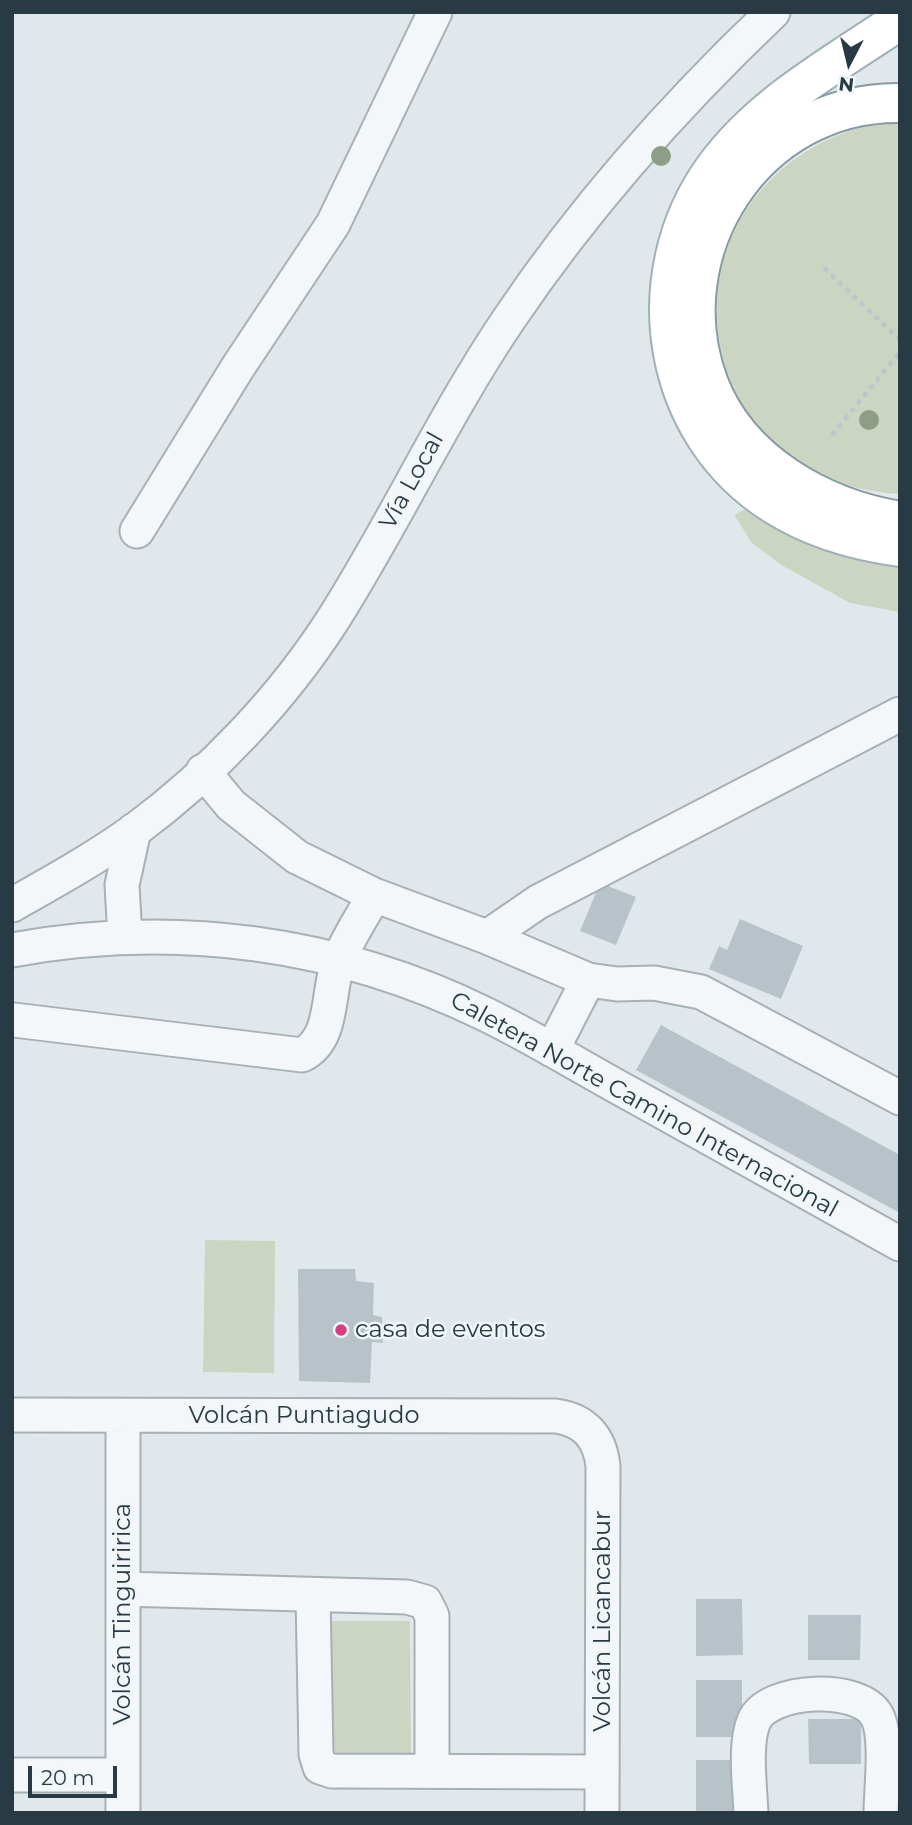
<!DOCTYPE html>
<html>
<head>
<meta charset="utf-8">
<style>
  body { margin:0 }
  #map { position:relative; width:912px; height:1825px; overflow:hidden; background:#e1e8eb; font-family:Montserrat,sans-serif }
  canvas { display:block }
  .frame { position:absolute; inset:0; border:14px solid #283a44; pointer-events:none }
  .north { position:absolute; left:814px; top:28px; width:70px; height:70px; -webkit-text-stroke:5px #f1f6f8; paint-order:stroke; rotate:187deg; font-size:19px; font-weight:700; line-height:28px; text-align:center; color:#283a44 }
  .north::after { content:''; display:block; margin:auto; width:24px; height:32px; background:#283a44; clip-path:polygon(50% 0,100% 100%,50% 72%,0 100%) }
  .scale { position:absolute; left:28px; top:1766px; width:89px; height:32px; box-sizing:border-box; border:4px solid #283a44; border-top:0; padding-left:9px; font-size:21px; line-height:24px; white-space:nowrap; color:#283a44; -webkit-text-stroke:5px #f1f6f8; paint-order:stroke }
</style>
</head>
<body>
<div id="map">
<canvas width="912" height="1825"></canvas>
<div class="frame"></div>
<div class="north">N</div>
<div class="scale">20 m</div>
</div>
<script>
const context = document.querySelector('canvas').getContext('2d');
context.lineJoin = 'round';
function fill(path, color) { context.fillStyle = color; context.fill(path, 'evenodd'); }
function strokePath(path, color, width, dash) { context.strokeStyle = color; context.lineWidth = width; context.lineCap = dash ? 'butt' : 'round'; context.setLineDash(dash || []); context.stroke(path); }
function drawText(font, color, halo, rows, align = 'center') {
  context.font = font + ' Montserrat,sans-serif'; context.lineWidth = 5; context.setLineDash([]); context.textBaseline = 'middle'; context.strokeStyle = halo; context.fillStyle = color; for (const [text, x, y, turn = 0] of rows) {
    context.save(); context.translate(x, y); context.rotate((+turn || 0) * Math.PI / 180); context.textAlign = isNaN(turn) ? turn : align; if (halo) context.strokeText(text, 0, 0); context.fillText(text, 0, 0); context.restore();
  }
}
const green = new Path2D(`
  M900,122v372c-32,-1 -96,-17 -120,-40 -92,-90 -84,-236 30,-305 27,-16 57,-26 90,-27z
  M752,506l148,46v60l-50,-9 -67,-37 -31,-23 -18,-28z
  M205,1240l70,1 -1,132 -71,-1z
  M328,1621h82l1,132h-82z`);
const building = new Path2D(`
  M600,883l36,14 -20,48 -36,-14z
  M740,919l63,27 -22,53 -72,-30 10,-23 8,4z
  M661,1025l239,130v58l-264,-143z
  M298,1269h57l1,12 18,2 -1,32 9,2 1,26 -11,-1 -2,41 -71,-2z
  M696,1599h46l1,56 -47,1z
  M808,1615h53l-1,45h-52z
  M696,1680h46v57h-46z
  M808,1719h53v45h-52z
  M696,1760h46v53h-46z`);
const path = new Path2D(`
  M824,268l76,72
  M832,435l68,-83`);
const minor = new Path2D(`
  M137,531l101,-164 95,-143 102,-212
  M203,771l28,34 66,52 77,38 113,42 101,43 29,4 37,-1 47,9 199,106
  M12,905c41,-23 84,-47 123,-75 76,-56 148,-132 199,-212 62,-98 110,-203 175,-299 76,-113 165,-213 264,-307
  M125,937l-3,-52 12,-55
  M487,937l51,-35 362,-188
  M12,950c163,-30 327,-8 475,65 51,25 99,55 149,82 88,49 176,98 264,147
  M14,1020l288,35c34,-17 24,-67 38,-97 9,-22 23,-42 34,-63
  M552,1050l36,-70
  M12,1415l544,1c29,4 44,22 47,50l-1,347
  M123,1589l284,8 18,5 7,14v155
  M313,1596l3,158 4,13 12,4 270,1
  M12,1775h111
  M123,1813v-397
  M751,1813c-1,-25 -7,-70 3,-92 14,-33 106,-37 123,-5 11,21 4,72 4,97`);
const major = new Path2D(`
  M900,20c-65,44 -139,84 -186,149 -77,107 -54,264 61,336 38,24 80,36 125,42`);
const highway = new Path2D(`
  M900,103c-145,-2 -241,149 -191,281 30,78 112,124 191,137`);
const trees = [
  [661,156],
  [869,420]
];
const markers = [
  [341,1330,7,"#d93e82"]
];
const streetNames = [
  ["Vía Local",412,481,-61],
  ["Caletera Norte Camino Internacional",644,1105,29],
  ["Volcán Puntiagudo",304,1416],
  ["Volcán Tinguiririca",123,1614,-90],
  ["Volcán Licancabur",603,1621,-90]
];
const poiNames = [
  ["casa de eventos",355,1330]
];
fill(green, '#ccd5c2');
fill(building, '#b8c3c9');
strokePath(minor, '#a6b0b6', 37);
strokePath(major, '#a0b0b8', 42);
strokePath(highway, '#879aa3', 42);
strokePath(path, '#bfc6ca', 4.5, [5, 5]);
strokePath(minor, '#f4f7f9', 33);
strokePath(major, '#fff', 38);
strokePath(highway, '#fff', 38);
context.fillStyle = '#8e9e86';
for (const [x, y] of trees) { context.beginPath(); context.arc(x, y, 10, 0, 2 * Math.PI); context.fill(); }
for (const [x, y, r, color] of markers) { const dot = new Path2D(); dot.arc(x, y, r, 0, 2 * Math.PI); context.fillStyle = color; context.fill(dot); strokePath(dot, '#f1f6f8', 2.5); }
drawText('24px', '#283a44', '#f1f6f8', streetNames);
drawText('24px', '#283a44', '#f1f6f8', poiNames, 'left');
</script>
</body>
</html>
